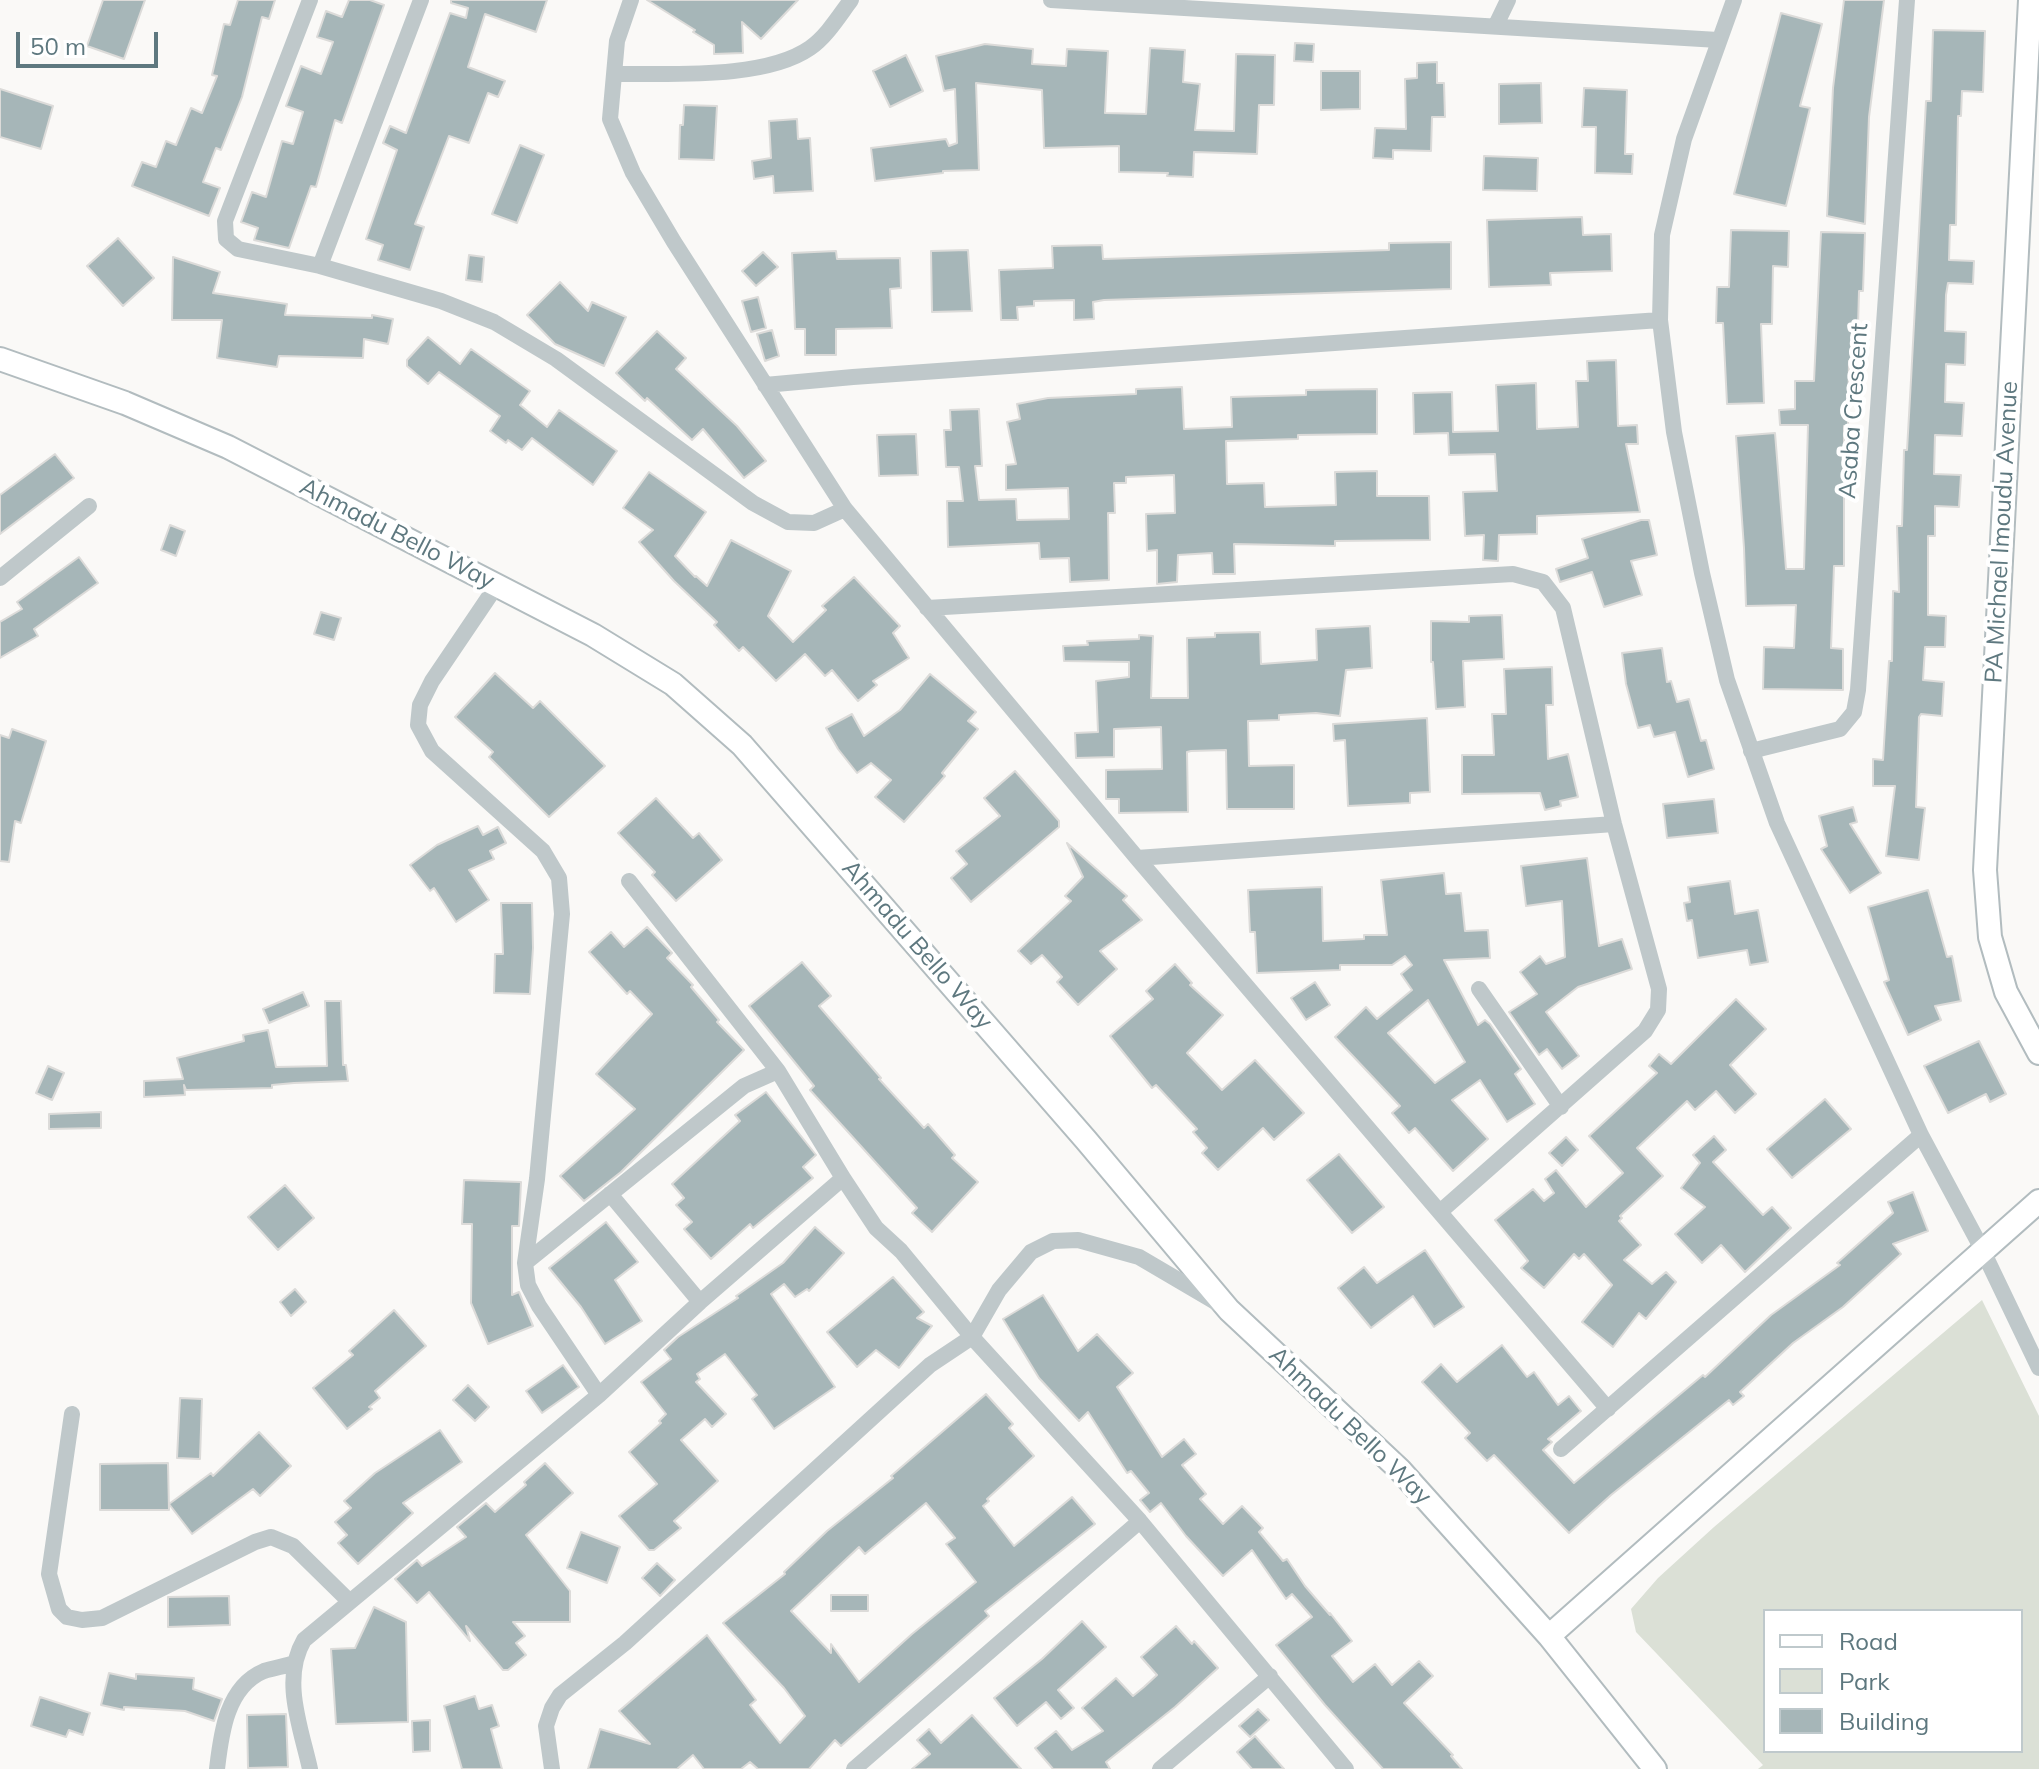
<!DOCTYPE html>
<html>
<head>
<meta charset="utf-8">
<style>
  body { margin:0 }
  #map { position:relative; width:2039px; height:1769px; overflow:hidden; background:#faf9f7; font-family:Mulish,sans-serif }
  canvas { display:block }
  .legend { position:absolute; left:1763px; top:1609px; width:260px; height:144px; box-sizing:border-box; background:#fff; border:2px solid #bfc9cc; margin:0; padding:10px 14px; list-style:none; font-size:24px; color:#5e787f }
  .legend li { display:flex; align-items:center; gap:16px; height:40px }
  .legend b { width:40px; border:2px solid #bfc9cc }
  .scale { position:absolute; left:16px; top:32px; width:142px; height:36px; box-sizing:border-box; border:4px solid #5e787f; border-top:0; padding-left:10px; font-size:24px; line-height:28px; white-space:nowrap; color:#5e787f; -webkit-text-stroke:6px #fff; paint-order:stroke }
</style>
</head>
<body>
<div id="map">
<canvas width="2039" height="1769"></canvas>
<ul class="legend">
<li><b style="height:10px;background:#fff"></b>Road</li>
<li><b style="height:22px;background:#dbe0d6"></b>Park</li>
<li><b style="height:22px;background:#a6b6b8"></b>Building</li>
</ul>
<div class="scale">50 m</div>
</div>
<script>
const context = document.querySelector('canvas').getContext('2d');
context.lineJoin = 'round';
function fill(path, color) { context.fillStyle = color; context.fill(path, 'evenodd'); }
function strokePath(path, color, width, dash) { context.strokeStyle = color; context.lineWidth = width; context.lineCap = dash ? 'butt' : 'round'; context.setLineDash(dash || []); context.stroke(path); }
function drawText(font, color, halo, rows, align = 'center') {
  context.font = font + ' Mulish,sans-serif'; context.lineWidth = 8; context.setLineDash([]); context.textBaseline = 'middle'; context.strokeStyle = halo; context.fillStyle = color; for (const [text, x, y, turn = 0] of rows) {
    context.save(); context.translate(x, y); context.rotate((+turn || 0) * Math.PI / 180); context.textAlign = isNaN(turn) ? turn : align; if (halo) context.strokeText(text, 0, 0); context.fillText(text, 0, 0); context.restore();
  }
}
const green = new Path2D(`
  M1982,1300l57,116v353h-281l5,-4 -127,-133 -5,-23 27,-31 56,-51zM1765,1611h256v140h-256z`);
const building = new Path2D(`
  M103,0h42l-21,59 -37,-13z
  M238,0h37l-6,19 -7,-2 -20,80 -21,53 -5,-2 -13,34 17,6 -11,28 -77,-30 10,-24 14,5 10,-26 10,4 15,-37 11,5 15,-37 -5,-1 12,-51 6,1z
  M349,0h21l14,5 -42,118 -7,-3 -19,67 -5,-1 -22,62 -35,-8 4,-12 -17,-6 11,-30 14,5 16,-56 11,3 10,-32 -17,-6 15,-40 20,8 12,-32 -16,-5 9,-26 16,6z
  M451,0h96l-11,32 -51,-18 -17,53 37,14 -7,16 -10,-4 -19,50 -20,-7 -34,88 9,3 -14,43 -32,-10 5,-15 -17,-6 31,-89 -14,-7 7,-17 16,7 44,-120 16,5 2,-10 -17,-5z
  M647,0h151l-37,39 -19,-17 1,31 -29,1v-9l-21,-13 2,-2z
  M1844,0h40l-15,117 -4,107 -38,-8 6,-128z
  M1781,13l41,11 -22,82 10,2 -24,98 -52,-12z
  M1933,30l52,1 -2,61 -21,-1 -1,25h-3l-2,109h-6l-1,35 25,1 -1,23 -25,-1 -2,12 -1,36 21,1 -1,33 -19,-1 -1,38 19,1 -2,33 -27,-1 -1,39 27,1 -2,32 -24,-1v30h-7v79l18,1 -1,31h-20l-2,33 21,2 -2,34 -21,-2 -2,3 -3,90 9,1 -6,52 -33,-4 9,-70h-22v-27l10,1 6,-99h3l1,-70 6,1 -2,-66h5l2,-76h3l4,-70 15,-279h5z
  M1295,43l19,1 -1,18 -19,-1z
  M985,44l48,5 -1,15 34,2 1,-17 41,2 -3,62 41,1 4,-66 35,2 -2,32 17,2 -5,46 39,1 2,-77 39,1 -1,50h-15l-2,49 -63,-2 -1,25 -26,-1 1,-3 -49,-1v-26l-75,2 -2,-58 -66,-7 3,87 -36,1v2l-68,8 -4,-33 75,-9 3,7 8,-3 -2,-54 -11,2 -8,-35z
  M906,55l17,36 -33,16 -17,-36z
  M1437,62v21h7l1,34h-13l-1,34 -38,-1v9l-20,-1 2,-30 31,1 -1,-50 12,-1v-15z
  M1321,71h39v38l-39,1z
  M1541,83l1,40 -43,1v-40z
  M1584,88l43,2 -2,64h8l-1,20 -37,-1 1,-46h-14z
  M0,89l53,17 -12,43 -41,-12z
  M684,105l33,1 -3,54 -35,-1 1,-34h3z
  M797,119l1,20 12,-1 3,53 -39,2 -1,-17 -19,3 -2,-18 19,-3 -2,-37z
  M520,145l24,10 -27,68 -25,-9z
  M1484,156l54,2 -1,33 -54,-1z
  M1582,217l1,18 28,-1 1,37 -62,2 1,12 -62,2 -2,-67z
  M1731,230l58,1 -1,36 -15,-1 -1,58h-11l3,79 -37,1 -4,-81h-7l1,-36h12z
  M1821,232l44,1 -2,58h-4l-2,71 -8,-1 -1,65h-4v140h-10l-3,82 12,1v41l-80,-1 1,-42 30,1 2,-43 -50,1 -2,-58 -8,-112 39,-3 11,136h18l4,-144h-28l-1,-15 16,-1v-28h19z
  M118,238l36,40 -31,28 -36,-40z
  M1451,242v47l-347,11 -11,2 1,17 -20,1v-20l-40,1v5l-17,1 1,13h-17l-2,-50 54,-2 -1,-22 50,-1 1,14 286,-9v-7z
  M968,250l4,61 -40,1 -1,-61z
  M836,251l1,8 63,-1 1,30 -11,1 2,39 -56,1v26h-31v-26h-10l-3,-76z
  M763,252l15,15 -22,19 -14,-15z
  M469,255l15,2 -2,25 -16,-2z
  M173,257l47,15 -7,21 74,11 -2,11 87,3v-3l21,4 -5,25 -24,-5 -1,19 -84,-2 -2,11 -60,-9 5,-38h-50z
  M560,282l28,29 4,-9 34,15 -22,49 -49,-22 -28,-29z
  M758,297l8,31 -15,4 -9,-31z
  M772,330l7,26 -14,5 -8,-27z
  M657,331l29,27 -10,11 61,57 29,35 -22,17 -41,-49 -11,11 -45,-42 -2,3 -29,-28z
  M428,337l32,27 11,-15 59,42 -10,14 27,22 12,-17 58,41 -24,34 -61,-47 -10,12 -14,-10 -2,3 -16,-12 10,-15 -61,-44 -11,12 -21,-18v-6z
  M1616,360l2,66 19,-1 1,19h-12l14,68 -103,4v18l-38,1 -1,26 -15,-1 1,-25 -19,1 -2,-44 34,-1 -2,-37 -46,1 -1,-22 -34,1 -1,-41 39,-1 1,40 45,-1 -2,-46 40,-2 1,46 41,-2 -2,-46h12l-1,-20z
  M1182,387l2,42 48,-2 -1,-30 75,-2v-5l71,-1v45l-79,1v4l-72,2 1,43 37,-1 1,24 71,-2 -1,-33 42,-1v25h52l1,44 -95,1v5l-101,-2 1,30h-22l-1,-21 -34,2 -1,27 -20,2v-34l-10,1 -1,-37 29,-1 -1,-38 -48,2v6h-12l1,30h-7l1,67 -39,2 -1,-24 -29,1 -1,-16 -91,4 -1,-46h16l-4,-34h-13l-2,-37h7l-1,-20 29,-1 3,57h-7l4,34 37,-1 1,21 52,-1 -1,-31 -62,2v-25l10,-1 -9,-42 13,-3 -3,-15 31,-6 88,-4v-5z
  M916,434l2,41 -39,1 -2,-41z
  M55,454l19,24 -74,56v-39z
  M649,472l57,40 -31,44 20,21 1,-1 11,10 24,-46 60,31 -23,45 25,26 33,-32 -4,-4 32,-29 46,49 -7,7 16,25 -36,23 4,4 -19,16 -26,-31 -7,6 -20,-22 -29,27 -33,-34 -4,4 -25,-26 3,-3 -43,-41 -35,-39 14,-12 -30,-22z
  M1641,520h8l8,35 -26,6 11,34 -38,12 -12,-35 -32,10 -4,-13 32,-11 -6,-19z
  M170,525l15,6 -9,25 -15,-6z
  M79,557l19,26 -64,46 4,7 -38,22v-36l22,-13 -5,-7z
  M321,612l20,6 -7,22 -20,-6z
  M1502,615l2,44 -41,2 2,46 -29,2 -3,-47h-2v-41l38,1v-6z
  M1370,626l2,42 -26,2 -6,46 -24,-3 -37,2v5l-31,1 1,45 45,-1v44h-67l-1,-59 -35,1 -4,1 1,60 -69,1v-14h-13v-29l56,-1 -1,-42 -47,2v28l-38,1 -1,-25 23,-1 -2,-51 33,-4v-15l-65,-1 -1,-15 25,-1 -1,-4 52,-2v-4l14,1 -2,62h37l-1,-60 28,-1v-4l45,-1 1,32 56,-4 -1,-31z
  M1662,648l5,34 4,-1 6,21 12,-3 12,42 5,-1 8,29 -26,8 -13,-45 -21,5 -4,-12 -12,3 -12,-44 -4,-31z
  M1552,667l1,38h-7l2,54 20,-5 10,43 -18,4 1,5 -16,4 -5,-17 -78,1v-39h32l-2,-41h14l-2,-45z
  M495,673l38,35 7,-7 65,65 -56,51 -60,-60 4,-5 -38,-35z
  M930,674l46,38 -8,9 10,8 -36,44 3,3 -41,46 -29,-25 16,-17 -20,-17 -14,10 -19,-24 -12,-21 26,-14 12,22 36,-26z
  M1427,718l3,74 -20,1v10l-62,3 -3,-66 -11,1 -1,-17z
  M12,729l34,12 -25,82 -6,-2 -6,41 -9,-1v-126l9,3z
  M1015,771l44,50v6l-88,75 -20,-24 16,-14 -11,-13 44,-35 -16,-18z
  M656,798l37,40 6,-5 23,27 -46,41 -24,-26 3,-3 -37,-39z
  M1714,799l4,34 -51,5 -4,-34z
  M1853,807l4,15 -7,2 31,49 -31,20 -29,-44 6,-3 -8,-30z
  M478,826l5,9 15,-8 8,16 -16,8 4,8 -25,11 20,30 -33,22 -22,-34 -4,3 -20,-26 27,-20z
  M1067,843l60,53 -4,4 19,20 -42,31 17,18 -39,36 -21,-23 5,-5 -20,-22 -11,9 -13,-13 53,-50 -6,-5 18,-19z
  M1587,858l12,88 23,-7 10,30 -54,18 -32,25 33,44 -17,13 -15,-20 -8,6 -30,-43 28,-18 -17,-22 20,-16 6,8 19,-7 -3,-56 -36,5 -5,-40z
  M1444,873l2,21 15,-1 4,38 23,-1 2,28 -46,2 34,65 7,-5 5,4 31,45 -6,5 20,30 -28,18 -27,-42 -28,20 36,39 -35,32 -38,-43 -6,5 -17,-20 8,-7 -65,-69 31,-30 11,12 35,-29 -11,-16 11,-9 -7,-9 -13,9h-52v5l-83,3 -2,-41h-5l-2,-42 74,-3 1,54 41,-2v-4h23l-6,-55zM1428,1000l37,62 -30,21 -47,-50z
  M1730,881l5,33 23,-4 10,52 -18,3 -3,-15 -49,8 -6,-38 -5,1 -3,-18 6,-1 -2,-15z
  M1928,890l19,67 5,-1 9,45 -26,5 6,14 -33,15 -24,-53 5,-2 -21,-73z
  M501,903h31l1,45 -3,46 -36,-1 1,-39h8z
  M647,927l25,26 -5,5 26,27 -2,2 28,33 -2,2 27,28 -123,122 -37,29 -24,-25 75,-67 -39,-35 56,-60 -22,-23 -3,3 -38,-42 22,-20 13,15z
  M802,962l29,34 -12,10 62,72 -2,1 45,49 4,-4 27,31 -3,3 26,24 -46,50 -20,-19 5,-5 -107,-118 4,-4 -65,-80z
  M1175,964l17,19 -2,2 33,30 -36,38 35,37 33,-30 49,53 -30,27 -11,-12 -45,42 -16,-17 5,-5 -14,-16 4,-3 -41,-44 -4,3 -42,-52 43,-37 -7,-8z
  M1315,982l15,23 -24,15 -15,-22z
  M303,992l6,14 -40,17 -6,-14z
  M1736,999l30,30 -36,36 26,29 -21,19 -19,-22 -21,19 -8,-9 -50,47 26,28 -43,40 2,2 -3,3 22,24 -17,15 28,24 14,-12 10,10 -30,37 -7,-6 -26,34 -31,-25 30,-37 -28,-31 -5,5 -5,-5 -30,34 -23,-20 7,-7 -33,-41 38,-31 11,12 10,-8 -9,-14 11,-9 30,37 37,-34 -34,-37 68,-63 -8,-7 10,-12 12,10z
  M325,1001h16l2,64h3l2,16 -54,2 -22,2v3l-86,2 -2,-5 1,10 -41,2v-16l39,-2 -6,-21 67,-17 -1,-6 25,-5 8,37 51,-1z
  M1979,1041l27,53 -16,8 -4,-8 -38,19 -24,-47z
  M48,1066l16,7 -12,27 -16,-7z
  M766,1092l50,63 -13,12 10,11 -60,50 -3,-4 -39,35 -27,-30 8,-7 -16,-17 8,-7 -12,-14 68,-63 -5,-6z
  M1825,1099l26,30 -59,49 -25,-29z
  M101,1112v16l-52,1v-15z
  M1714,1136l12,14 -13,12 50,53 9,-8 19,21 -46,44 -24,-27 -19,18 -27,-29 30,-27 -24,-19 19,-25 -7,-8z
  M1566,1137l12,13 -16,16 -13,-13z
  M1339,1154l45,53 -32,26 -45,-53z
  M464,1180l57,2 -2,44h-7v69l7,-3 14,34 -45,18 -17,-41 1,-79h-10z
  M285,1185l29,33 -36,32 -30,-33z
  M1913,1192l15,39 -35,13 8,10 -58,53 -50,36 -53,49 4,4 -11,9 -4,-5 -118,95 -42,38 -75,-78 -7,6 -22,-23 5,-5 -48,-51 19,-18 16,18 45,-37 25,32 7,-5 24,33 11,-9 12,15 -33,28 4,3 -9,8 31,33 129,-108 2,2 66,-62 69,-50 -3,-2 56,-50 -5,-11z
  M606,1222l32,40 -23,18 27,41 -37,23 -24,-37 -32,-39z
  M815,1227l29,26 -35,38 -2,-2 -12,8 -11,-13 -13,10 64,93 -61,42 -22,-30 5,-4 -32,-41 -28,20 3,5 -4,3 30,32 -14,13 -7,-8 -24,21 37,41 -44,40 7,7 -27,22h-5l-30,-34 38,-32 -28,-32 32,-29 -2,-2 7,-7 -25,-32 30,-23 -7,-9 14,-13 60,-39 -2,-2 47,-33z
  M1425,1250l39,57 -30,20 -21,-31 -42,32 -33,-40 26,-21 13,16z
  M893,1277l31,35 -7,6 15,8 -33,42 -23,-18 -19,17 -30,-35z
  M295,1289l11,13 -15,14 -11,-14z
  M1043,1295l35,56 19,-17 36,39 -16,14 45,70 22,-18 12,15 -14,11 24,29 -6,5 23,25 19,-18 21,22 -4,4 24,29 4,-2 18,27 25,29v-2l22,28 -20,15 21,26 22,-18 17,21 27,-24 14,15 -29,27 49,52 -2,1 11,13h-79l-58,-64 -49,-60 36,-28 -20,-23 -6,5 -34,-49 -29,26 -37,-40 -25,-33 -11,9 -10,-12 9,-7 -18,-22 -4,2 -39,-61 -9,9 -40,-43 -36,-59z
  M394,1310l32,36 -51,45 5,7 -11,9 3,2 -25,20 -34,-41 40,-33 -4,-4z
  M563,1365l16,22 -37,26 -16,-22z
  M468,1385l21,22 -14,14 -22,-21z
  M986,1394l27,30 -4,4 25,28 -47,43 2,2 -6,5 31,40 58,-49 23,27 -110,87 4,5 -148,130 -6,-6 -26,29h-51l-8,-7 -9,7h-37l-11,-14 -16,14h-89l12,-40 50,15 -31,-33 88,-76 49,65 -6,5 30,38 25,-27 -21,-28 -61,-65 62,-49 -1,-2 43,-41 66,-53 -2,-2zM926,1503l29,35 -9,6 30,38 -64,52 -53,48 -28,-38v9l-40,-42 68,-64 6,7z
  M180,1398l22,1 -2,60 -23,-1z
  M440,1430l22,32 -59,41 10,10 -55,51 -20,-21 9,-8 -12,-13 16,-14 -7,-7 31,-28z
  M259,1432l32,34 -31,30 -7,-7 -61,45 -23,-30 42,-31 2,3z
  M168,1463l1,47h-69v-46z
  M545,1463l28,30 -47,42 44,56v31h-57l12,14 -9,7 10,12 -18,15h-5l-37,-44 4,15 -41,-49 -12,11 -22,-24 22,-19 5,6 44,-29 -9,-10 29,-24 9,9 31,-27 -2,-3z
  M581,1532l39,15 -13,36 -40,-15z
  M657,1563l18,17 -15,16 -18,-18z
  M831,1595h37v16h-37z
  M229,1596l1,29 -62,2v-30z
  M374,1607l32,15 2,100 -72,2 -5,-75 24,-1z
  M1082,1621l24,26 -48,43 16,18 -13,11 -15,-17 -29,24 -23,-28 48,-39z
  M1176,1626l16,18 2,-3 24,27 -43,39 -69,55 4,7h-57l-18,-21 21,-17 16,19 31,-19 -21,-23 34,-30 17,18 11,-9 13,-12 -16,-18z
  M109,1673l27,6v-5l58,4 -1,11 29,10 -8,22 -29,-10 -61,-4v3l-23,-5z
  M475,1696l4,13 13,-4 7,21 -8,3 11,40h-40l-18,-63z
  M40,1697l50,16 -7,22 -14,-5 -3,7 -35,-11z
  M1258,1709l11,11 -19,17 -11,-11z
  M286,1714l2,53 -40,1 -1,-53z
  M972,1715l49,54h-109l18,-15 -13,-14 12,-11 12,14z
  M430,1720v31l-17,1 -1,-31z
  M1255,1736l29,33h-32l-15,-17z`);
const street = new Path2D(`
  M310,0l-85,221 1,18 12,10 82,17 121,35 53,21 62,37 197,144 35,19 26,1 31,-14
  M631,0l-14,41 -7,78 23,54 41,69 171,267 292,349 471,551
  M1051,0l667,40
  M1734,0l-50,139 -22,96 -2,85 14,112 28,141 25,107 50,143 144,312 61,114 57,119
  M1496,25l12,-25
  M614,74c54,-1 150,6 196,-26 17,-12 29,-32 41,-48
  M320,266l101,-266
  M765,385l88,-8 807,-57
  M0,578l89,-72
  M497,585l-65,96 -12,24 -2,20 14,26 111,100 16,27 3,36 -25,265 -12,84 3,22 11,21 60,89
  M927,608l586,-34 30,8 20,26 51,216 45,165 -1,21 -13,21 -204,180
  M1751,751l89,-22 14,-17 4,-22 49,-690
  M1137,858l477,-34
  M629,881l149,190
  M1479,989l82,118
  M610,1194l90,108
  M525,1263l219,-177 34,-15 65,107 33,50 25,23 71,86 168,184 206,248
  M72,1414l-23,160 10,35 8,8 15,3 20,-2 153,-76 16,-5 22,9 56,55
  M1561,1449l360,-314
  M217,1769c4,-34 9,-82 47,-98 10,-3 21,-5 31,-8
  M310,1769c-9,-41 -29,-90 -6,-129l295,-245 101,-93 143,-124
  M552,1769l-6,-43 6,-18 8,-13 65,-52 305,-278 42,-28 27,-47 32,-38 22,-11 25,-1 61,17 80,47
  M854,1769l286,-248
  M1160,1769l110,-93`);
const secondary = new Path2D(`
  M2030,0l-45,870 5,67 16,55 33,61
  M0,359l125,44 103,44 365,188 80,49 69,61 344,395 143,170 171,160 149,166 106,133
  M1549,1636l490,-435`);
const streetNames = [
  ["Asaba Crescent",1854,411,-86],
  ["PA Michael Imoudu Avenue",2002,532,-87],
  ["Ahmadu Bello Way",397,534,27],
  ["Ahmadu Bello Way",917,945,49],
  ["Ahmadu Bello Way",1350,1426,44]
];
fill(green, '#dbe0d6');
fill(building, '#a6b6b8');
strokePath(building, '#dcdbd9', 2);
strokePath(secondary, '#b2bcbf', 26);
strokePath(street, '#bfc8ca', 16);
strokePath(secondary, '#fff', 22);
drawText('24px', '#5e787f', '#fff', streetNames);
</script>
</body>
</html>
